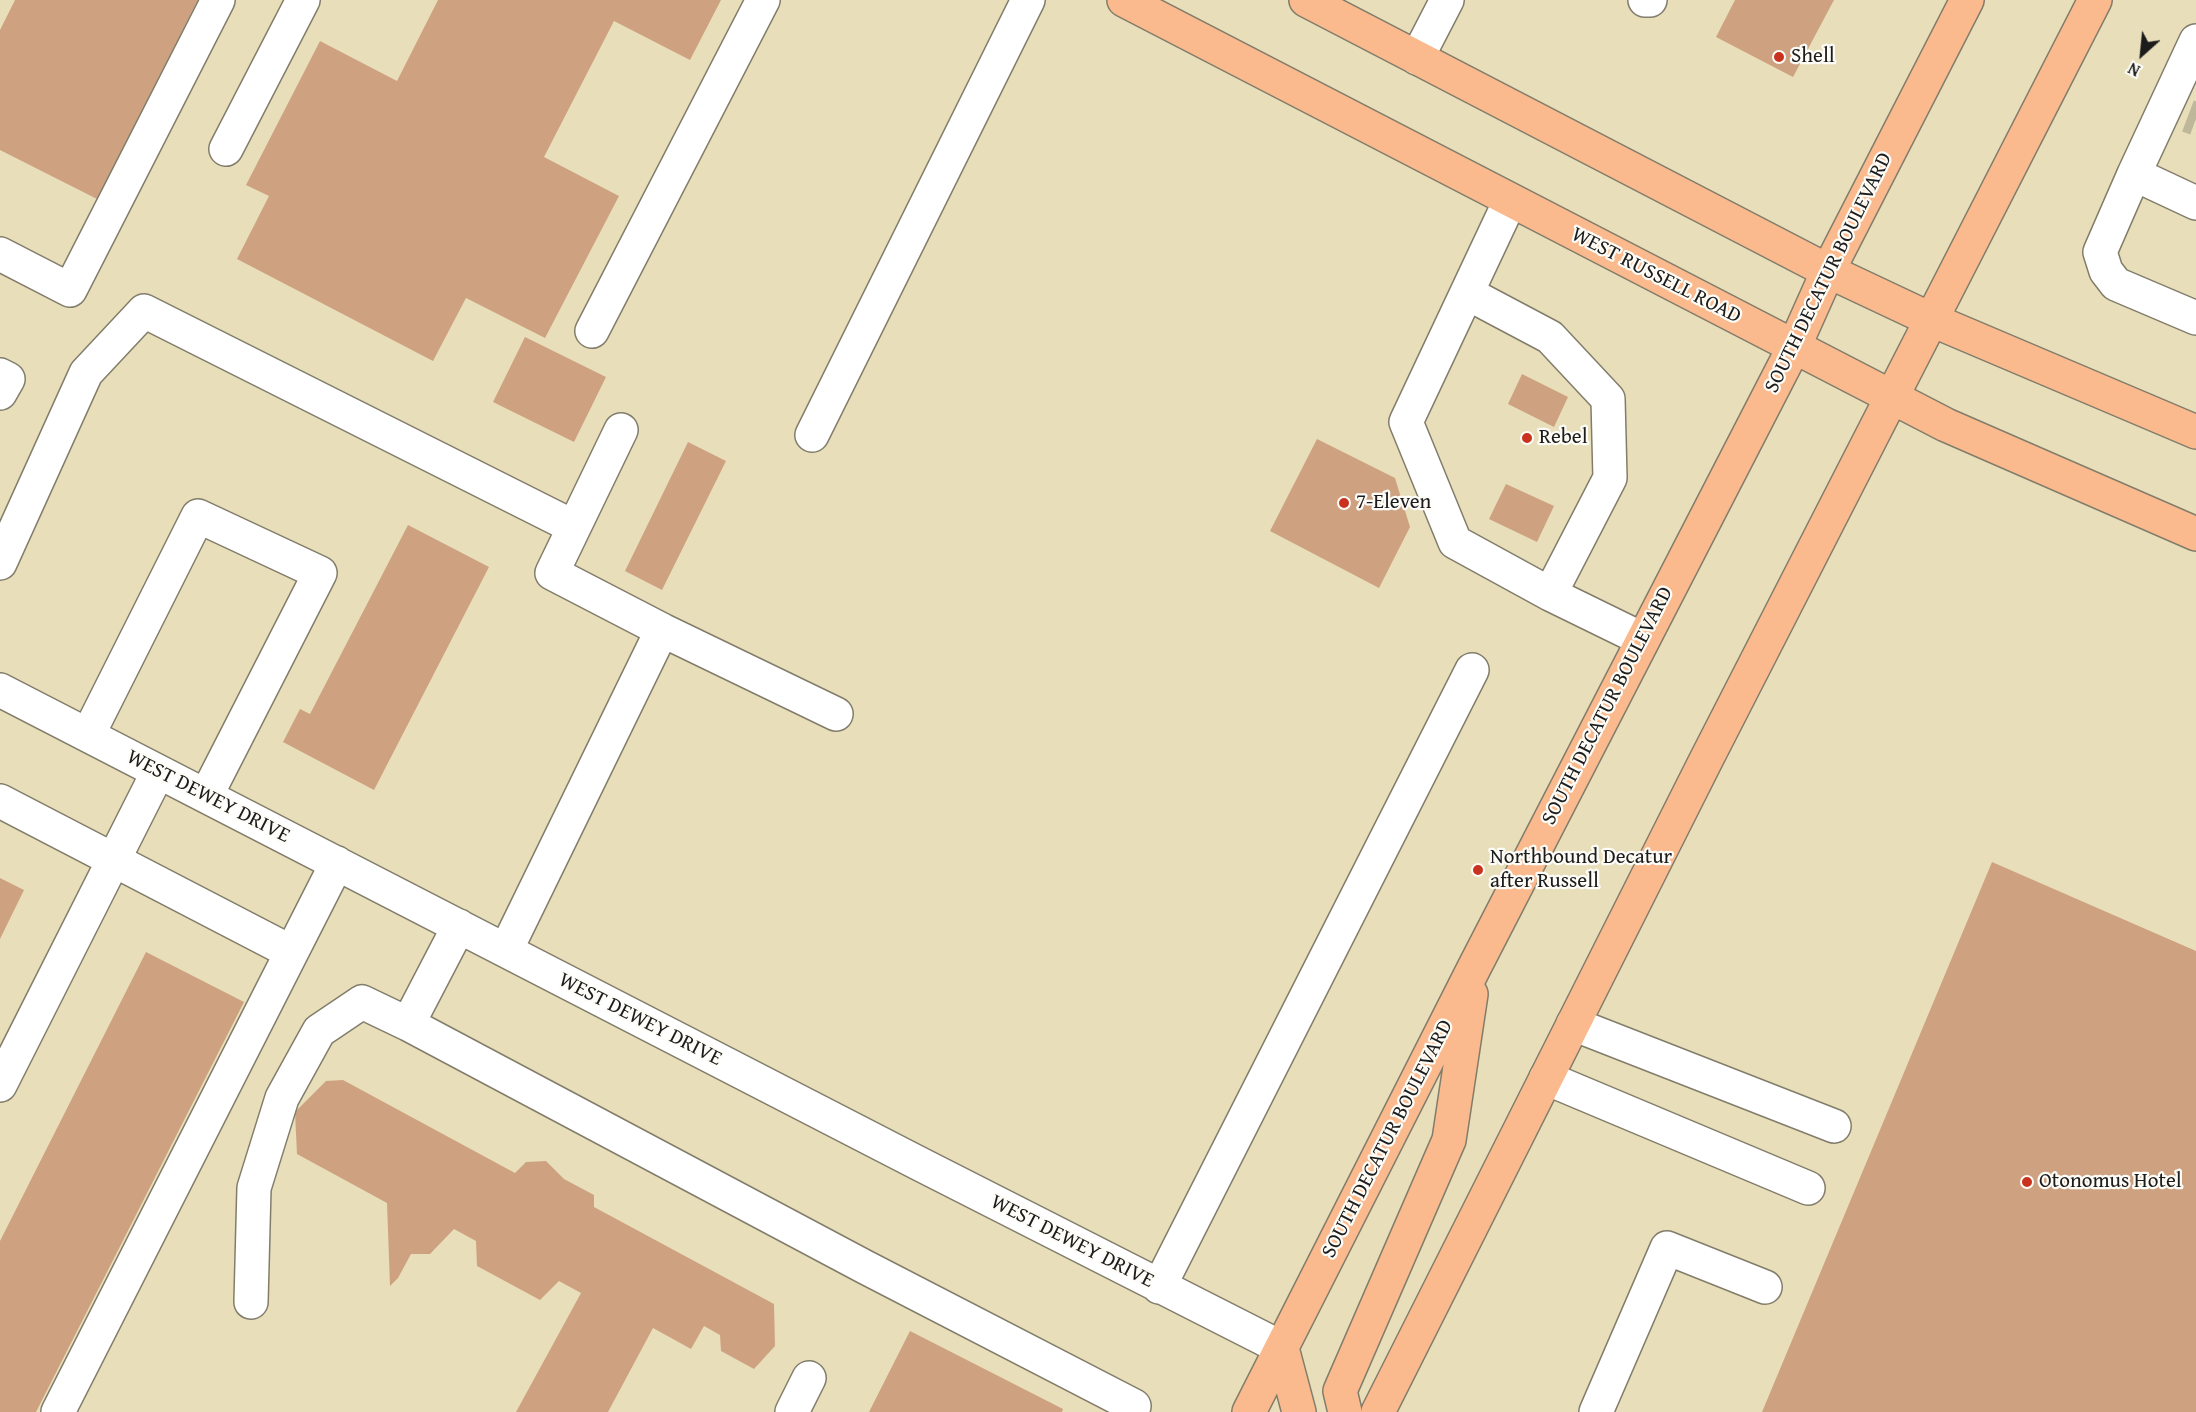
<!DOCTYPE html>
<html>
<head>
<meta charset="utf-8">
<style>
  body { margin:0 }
  #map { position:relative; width:2196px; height:1412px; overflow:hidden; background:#e8deba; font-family:"Gentium Book Plus",serif }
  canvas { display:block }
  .north { position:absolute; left:2112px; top:24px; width:60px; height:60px; -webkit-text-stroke:4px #fdfcf7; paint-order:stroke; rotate:207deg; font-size:16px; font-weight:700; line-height:24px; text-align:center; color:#1c1c1c }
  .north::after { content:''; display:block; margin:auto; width:21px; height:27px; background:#1c1c1c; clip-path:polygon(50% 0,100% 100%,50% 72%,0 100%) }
</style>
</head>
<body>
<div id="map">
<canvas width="2196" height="1412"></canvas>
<div class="north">N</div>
</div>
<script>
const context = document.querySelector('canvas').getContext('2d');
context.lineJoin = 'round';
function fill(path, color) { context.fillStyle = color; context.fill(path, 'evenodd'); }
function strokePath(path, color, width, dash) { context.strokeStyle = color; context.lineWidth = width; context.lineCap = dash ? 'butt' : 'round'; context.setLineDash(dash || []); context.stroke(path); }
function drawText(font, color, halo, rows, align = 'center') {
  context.font = font + ' "Gentium Book Plus",serif'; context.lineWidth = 4.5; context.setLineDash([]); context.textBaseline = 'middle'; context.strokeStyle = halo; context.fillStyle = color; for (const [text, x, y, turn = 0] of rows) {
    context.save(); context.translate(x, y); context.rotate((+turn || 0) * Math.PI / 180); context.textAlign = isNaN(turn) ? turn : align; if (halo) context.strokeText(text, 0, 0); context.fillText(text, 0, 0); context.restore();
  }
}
const building = new Path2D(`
  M15,0h183l-101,199 -97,-49v-120z
  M438,0h283l-31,60 -76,-39 -70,136 75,39 -74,142 -79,-40 -33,63 -196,-102 32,-63 -23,-11 74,-144 77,40z
  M1735,0h99l-41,77 -77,-40z
  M525,337l81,40 -32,65 -81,-40z
  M1522,374l46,23 -14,30 -46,-23z
  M1317,439l78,39 15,49 -31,61 -109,-57z
  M688,442l38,19 -64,129 -37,-19z
  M1506,484l48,22 -17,36 -48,-23z
  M408,525l81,42 -115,223 -91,-48 17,-33 10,5z
  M1992,862l204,89v461h-434z
  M0,878l24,12 -24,49z
  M146,952l98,50 -208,410h-36v-171z
  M343,1080l172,93 11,-11 20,-1 18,18 30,16v12l180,97 1,42 -21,23 -33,-18 -1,-16 -16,-9 -13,23 -38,-21 -45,84h-92l65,-119 -22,-12 -19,19 -63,-34 -1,-25 -22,-12 -24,25h-19l-13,24 -8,8 -3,-83 -90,-49 -2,-42 31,-31z
  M910,1331l153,78 -1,3h-193z`);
const minorTunnel = new Path2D(`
  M2188,116l8,3`);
const minor = new Path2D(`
  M1645,0h5
  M2196,41l-62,133 62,29
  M1417,58l30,-58
  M226,149l77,-149
  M2134,174l-34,78 6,19 10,13 80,34
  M1510,201l-104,221 49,120 95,52 92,45
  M0,254l70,36 148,-290
  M1467,293l83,44 58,62 2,79 -60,116
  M592,331l171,-331
  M0,375l8,4 -8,14
  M812,435l216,-435
  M0,563l86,-190 58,-62 430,216
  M662,630l174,84
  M0,690l918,473 364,185
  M88,735l110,-219 122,57 -114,223
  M0,801l291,151
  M506,950l156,-320 -110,-57 69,-143
  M408,1024l51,-98
  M1573,1024l261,102
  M1546,1078l262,110
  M0,1085l158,-313
  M1159,1287l313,-617
  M251,1302l3,-114 28,-90 37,-67 43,-29 46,22 457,243 269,139
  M58,1412l279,-549
  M792,1412l17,-34
  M1596,1412l71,-164 98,39`);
const major = new Path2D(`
  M1124,0l822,425 250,109
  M1306,0l522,271 104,49 264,112
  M1282,1348l17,64
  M1249,1412l226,-446 319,-619 34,-76 139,-271
  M1345,1412l-5,-21 109,-251 22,-146
  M1378,1412l328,-652 389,-760`);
const markers = [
  [1779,57,6,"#c8321e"],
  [1527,438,6,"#c8321e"],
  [1344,503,6,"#c8321e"],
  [1478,870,6,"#c8321e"],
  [2027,1182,6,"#c8321e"]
];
const poiNames = [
  ["Shell",1791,57],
  ["Rebel",1539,438],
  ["7-Eleven",1356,503],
  ["Northbound Decatur",1490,858],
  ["after Russell",1490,882],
  ["Otonomus Hotel",2039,1182]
];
const streetNames = [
  ["SOUTH DECATUR BOULEVARD",1829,273,-64],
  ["WEST RUSSELL ROAD",1656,276,27],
  ["SOUTH DECATUR BOULEVARD",1608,706,-63],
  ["WEST DEWEY DRIVE",208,797,27],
  ["WEST DEWEY DRIVE",640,1020,27],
  ["SOUTH DECATUR BOULEVARD",1388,1139,-63],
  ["WEST DEWEY DRIVE",1072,1242,27]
];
fill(building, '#cea280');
strokePath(minorTunnel, '#bfb79a', 33, [33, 16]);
strokePath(minor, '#827d6b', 36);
strokePath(major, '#827d6b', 36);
strokePath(minor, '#fff', 33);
strokePath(major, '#fbba8d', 33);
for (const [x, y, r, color] of markers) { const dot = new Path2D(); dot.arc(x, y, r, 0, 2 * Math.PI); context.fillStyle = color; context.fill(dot); strokePath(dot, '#fdfcf7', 2); }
drawText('21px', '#1c1c1c', '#fdfcf7', poiNames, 'left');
drawText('21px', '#1c1c1c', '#fdfcf7', streetNames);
</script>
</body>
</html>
